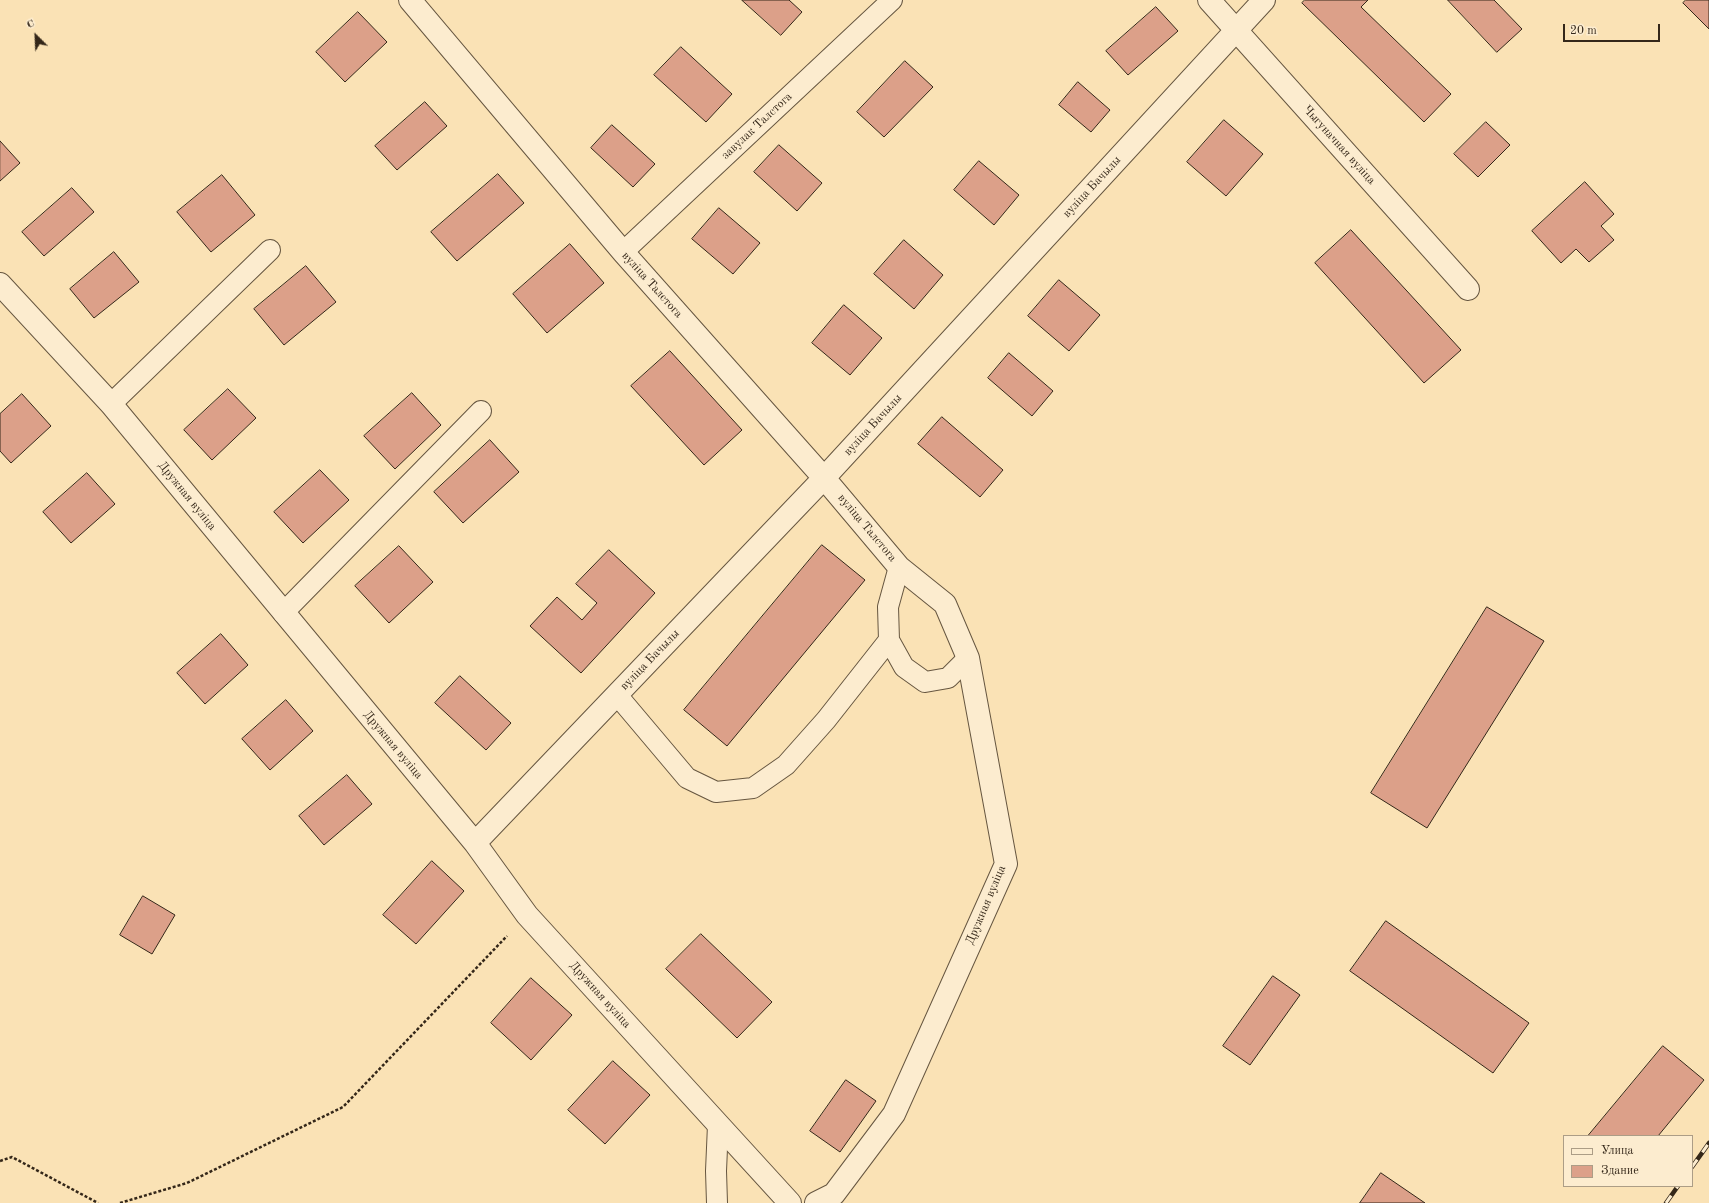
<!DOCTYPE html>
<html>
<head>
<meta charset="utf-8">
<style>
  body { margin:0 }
  #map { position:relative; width:1709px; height:1203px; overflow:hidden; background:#fae2b5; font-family:"Old Standard TT",serif }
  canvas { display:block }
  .legend { position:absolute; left:1563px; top:1135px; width:130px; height:52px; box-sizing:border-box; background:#fceccf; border:1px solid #ac9d86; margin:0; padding:5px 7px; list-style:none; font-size:12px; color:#342719 }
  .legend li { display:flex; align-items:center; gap:8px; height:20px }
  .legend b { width:20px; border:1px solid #ac9d86 }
  .north { position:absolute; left:16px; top:16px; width:40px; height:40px; -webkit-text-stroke:3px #fceccf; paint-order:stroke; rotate:336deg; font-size:11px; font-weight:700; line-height:16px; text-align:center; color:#342719 }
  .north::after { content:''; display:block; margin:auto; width:14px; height:18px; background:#342719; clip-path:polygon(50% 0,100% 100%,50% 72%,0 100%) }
  .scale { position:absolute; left:1563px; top:24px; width:97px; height:18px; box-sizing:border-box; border:2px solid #342719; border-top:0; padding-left:5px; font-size:12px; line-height:14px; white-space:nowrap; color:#342719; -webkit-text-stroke:3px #fceccf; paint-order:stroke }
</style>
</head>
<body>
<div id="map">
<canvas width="1709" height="1203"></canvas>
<ul class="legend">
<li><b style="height:5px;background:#fceccf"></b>Улица</li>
<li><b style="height:11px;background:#dca089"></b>Здание</li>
</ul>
<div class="north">С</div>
<div class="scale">20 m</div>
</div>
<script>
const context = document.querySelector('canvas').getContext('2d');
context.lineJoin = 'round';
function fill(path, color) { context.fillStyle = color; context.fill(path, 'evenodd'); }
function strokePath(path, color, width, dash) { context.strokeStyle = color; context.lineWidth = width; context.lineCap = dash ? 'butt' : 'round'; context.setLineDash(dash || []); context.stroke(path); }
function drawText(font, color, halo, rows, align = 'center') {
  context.font = font + ' "Old Standard TT",serif'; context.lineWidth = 3.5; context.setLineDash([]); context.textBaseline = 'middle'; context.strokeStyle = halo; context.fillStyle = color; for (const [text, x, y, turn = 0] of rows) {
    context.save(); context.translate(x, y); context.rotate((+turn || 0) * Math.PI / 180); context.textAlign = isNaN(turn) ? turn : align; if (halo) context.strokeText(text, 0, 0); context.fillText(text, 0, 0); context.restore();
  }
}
const building = new Path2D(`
  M742,0h47l13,12 -21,23z
  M1305,0h63l-7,7 90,87 -27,28 -122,-119z
  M1448,0h46l28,29 -25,23z
  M1686,0h23v29l-26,-26z
  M1156,7l22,24 -50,44 -22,-24z
  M358,12l29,30 -42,40 -29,-30z
  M681,47l51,47 -26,28 -52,-47z
  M905,61l28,26 -49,50 -27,-25z
  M1078,82l32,28 -19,22 -32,-27z
  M425,102l22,24 -50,44 -22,-24z
  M1224,120l39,34 -37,42 -39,-34z
  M1486,122l24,23 -32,32 -24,-23z
  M612,125l43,39 -22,23 -42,-39z
  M0,141l20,22 -20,18z
  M779,145l43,38 -25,28 -43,-39z
  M979,161l40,34 -25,30 -40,-35z
  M498,174l26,29 -67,58 -26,-29z
  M222,175l33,40 -44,37 -34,-40z
  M1585,182l29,32 -13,12 13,14 -25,22 -13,-13 -15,14 -29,-32z
  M72,188l22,24 -50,44 -22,-24z
  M719,208l41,35 -27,31 -41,-35z
  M1351,230l110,120 -37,33 -109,-120z
  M904,240l39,35 -29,34 -40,-35z
  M570,244l34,39 -57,50 -34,-39z
  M114,252l25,30 -45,36 -24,-29z
  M306,266l30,36 -52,43 -30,-36z
  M1059,280l41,35 -31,36 -41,-35z
  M844,305l38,33 -32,37 -38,-32z
  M670,351l72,79 -38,35 -73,-79z
  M1009,353l44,38 -21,25 -44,-38z
  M228,389l28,29 -44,42 -28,-30z
  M412,393l29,32 -46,44 -31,-33z
  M22,394l29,32 -40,37 -11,-12v-37z
  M942,417l61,53 -23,27 -62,-53z
  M490,440l29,32 -56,51 -29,-31z
  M320,470l29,30 -46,43 -29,-31z
  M87,473l28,31 -44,39 -28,-31z
  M822,545l43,35 -138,166 -43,-36z
  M399,546l34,36 -44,41 -34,-37z
  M609,550l46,43 -74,80 -51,-47 27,-29 25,23 15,-17 -21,-19z
  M1487,607l57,34 -117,187 -56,-35z
  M221,634l27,31 -43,39 -28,-31z
  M460,676l51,47 -25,27 -51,-47z
  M286,700l27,31 -43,39 -28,-31z
  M347,775l25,29 -48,41 -25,-29z
  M432,861l32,30 -48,53 -33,-29z
  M143,896l32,19 -23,39 -32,-19z
  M1386,921l143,102 -36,50 -143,-102z
  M701,934l71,68 -35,36 -71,-69z
  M1273,976l27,19 -50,70 -27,-19z
  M531,978l41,37 -41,45 -40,-37z
  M1663,1046l41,34 -46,56h-70z
  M613,1061l37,34 -45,49 -37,-34z
  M846,1080l30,21 -36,51 -30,-21z
  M1381,1173l44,30h-65z`);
const path = new Path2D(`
  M0,1161l12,-4 86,46
  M120,1203l67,-20 156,-76 164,-171`);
const service = new Path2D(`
  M623,252l269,-252
  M111,404l159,-154
  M899,567l-11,40 1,33 15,27 21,15 23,-4 20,-20
  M283,613l198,-202
  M617,695l70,83 29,14 37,-4 33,-23 40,-45 63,-80
  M717,1203l-1,-32 2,-46`);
const minor = new Path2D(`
  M410,0l213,252 201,226 75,89 46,37 23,54 38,206 -112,250 -60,80 -18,9
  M1209,0l259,289
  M0,284l111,120 364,439 52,72 263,288
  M475,843l349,-365 440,-478`);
const rail = new Path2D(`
  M1692,1167l17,-24
  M1666,1203l12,-17`);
const streetNames = [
  ["завулак Талстога",757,126,-43],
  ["Чыгуначная вуліца",1339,145,48],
  ["вуліца Бачылы",1092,187,-47],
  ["вуліца Талстога",652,285,48],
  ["вуліца Бачылы",873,425,-47],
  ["Дружная вуліца",187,496,51],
  ["вуліца Талстога",867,528,50],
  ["вуліца Бачылы",650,660,-46],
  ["Дружная вуліца",393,745,50],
  ["Дружная вуліца",986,905,-67],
  ["Дружная вуліца",600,995,48]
];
fill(building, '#dca089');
strokePath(building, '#342719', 1);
strokePath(service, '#665640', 22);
strokePath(minor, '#665640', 24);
strokePath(path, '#342719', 2.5, [3, 2]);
strokePath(service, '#fceccf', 20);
strokePath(minor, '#fceccf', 22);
strokePath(rail, '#342719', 4.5);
strokePath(rail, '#fceccf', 3, [9]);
drawText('12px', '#342719', '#fceccf', streetNames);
</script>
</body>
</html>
